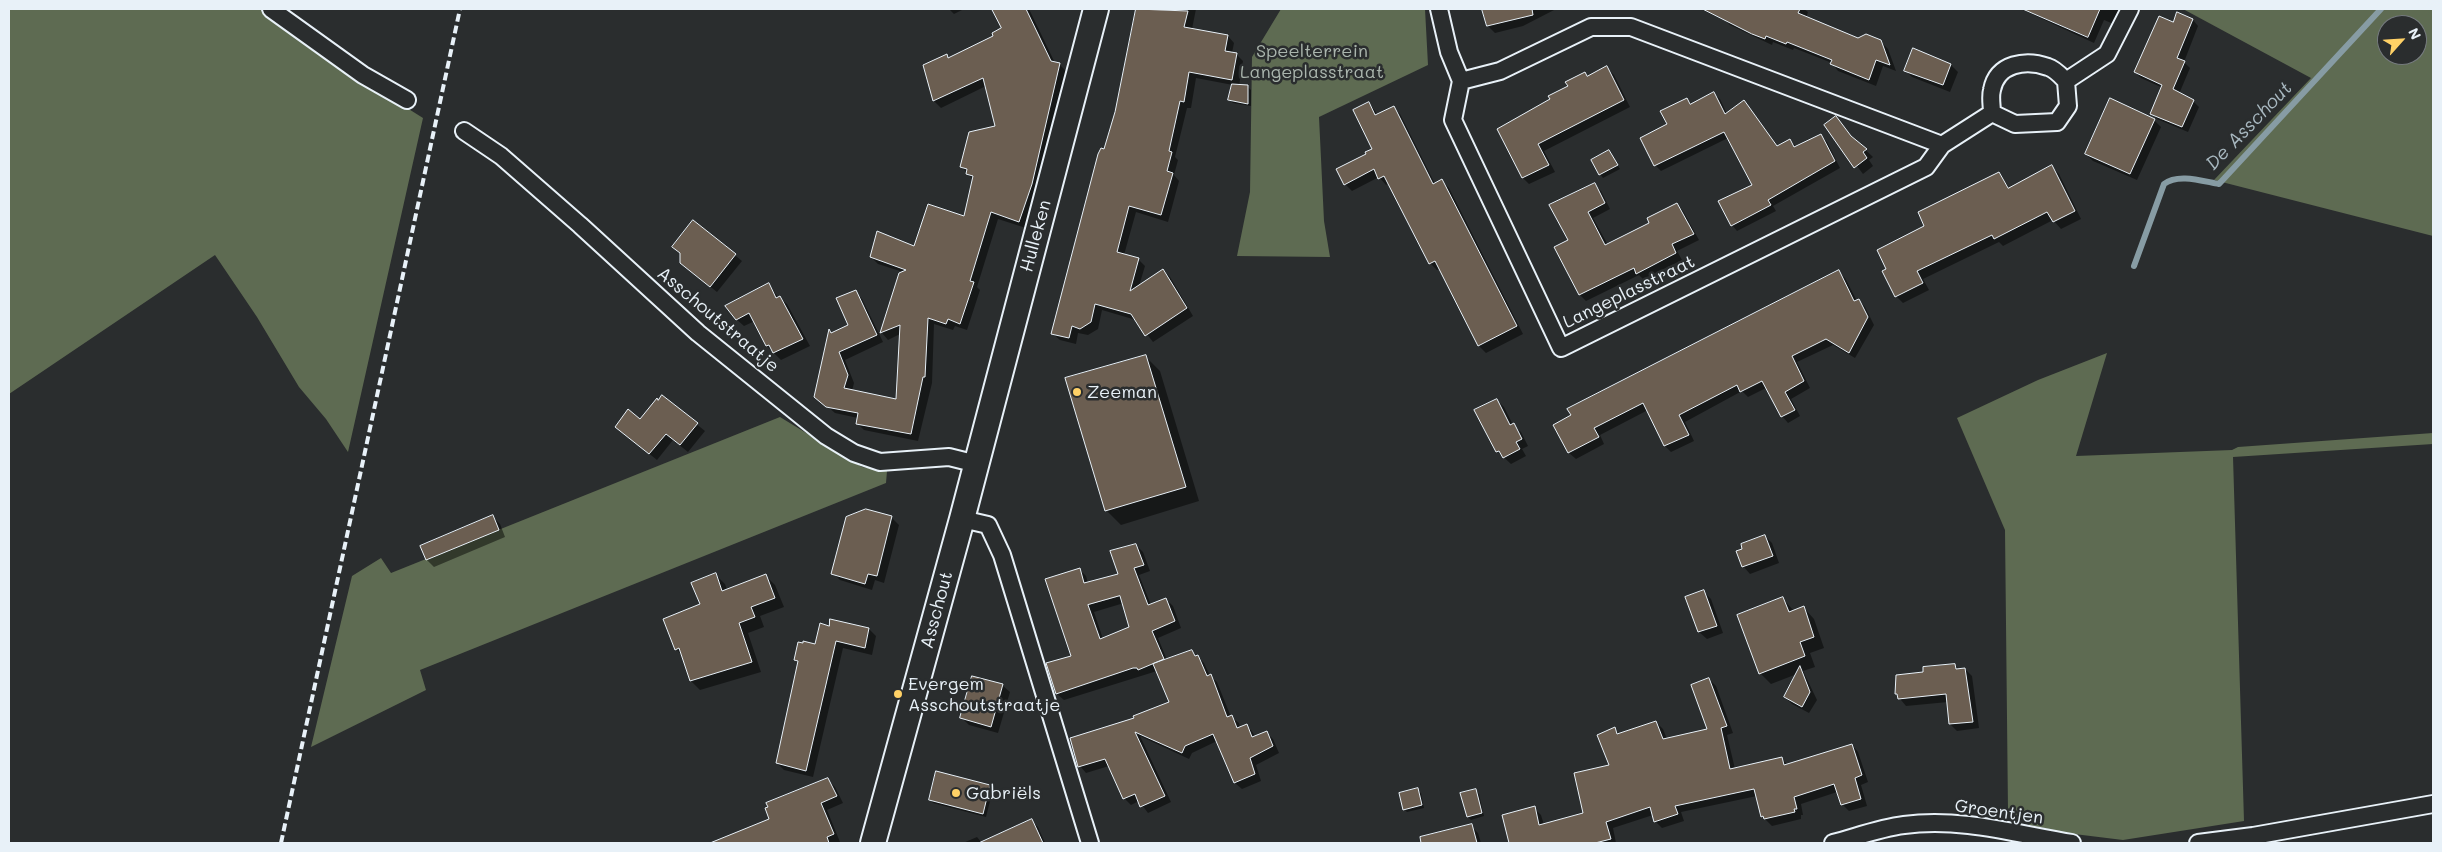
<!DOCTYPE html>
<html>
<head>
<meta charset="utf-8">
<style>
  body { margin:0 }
  #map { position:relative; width:2442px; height:852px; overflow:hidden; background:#2a2d2e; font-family:Mali,sans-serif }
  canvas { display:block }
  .frame { position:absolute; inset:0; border:10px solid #e8f1f8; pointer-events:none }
  .north { position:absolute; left:2377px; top:15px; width:50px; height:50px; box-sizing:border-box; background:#2a2d2e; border:1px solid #767b7f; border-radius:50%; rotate:64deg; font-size:14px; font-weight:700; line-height:20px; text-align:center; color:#e8f1f8 }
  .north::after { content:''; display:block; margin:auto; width:18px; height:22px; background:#ffd166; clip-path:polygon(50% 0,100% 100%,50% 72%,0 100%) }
</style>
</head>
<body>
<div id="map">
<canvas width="2442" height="852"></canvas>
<div class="frame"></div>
<div class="north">N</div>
</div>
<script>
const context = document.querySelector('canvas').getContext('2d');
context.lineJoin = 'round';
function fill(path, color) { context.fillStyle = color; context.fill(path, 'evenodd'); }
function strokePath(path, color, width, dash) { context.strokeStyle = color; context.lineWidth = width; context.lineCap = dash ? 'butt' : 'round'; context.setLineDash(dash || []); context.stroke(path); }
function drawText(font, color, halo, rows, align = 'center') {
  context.font = font + ' Mali,sans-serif'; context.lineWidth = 5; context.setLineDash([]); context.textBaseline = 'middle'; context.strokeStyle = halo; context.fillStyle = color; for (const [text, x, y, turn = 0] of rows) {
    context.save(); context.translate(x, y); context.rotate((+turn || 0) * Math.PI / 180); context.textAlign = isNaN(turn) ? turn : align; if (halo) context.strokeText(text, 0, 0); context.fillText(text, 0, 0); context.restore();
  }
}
const green = new Path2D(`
  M9,9h252c51,41 107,74 162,109l-75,334 -22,-33 -27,-32 -42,-70 -42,-62 -206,139z
  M1281,9h144l3,56 -109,52 5,104 6,36 -93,-1 13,-64 2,-135z
  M2183,9h250v227l-219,-56 97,-102zM2387,25h30v30h-30z
  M2107,353l-31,103 156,-6 6,-3 195,-14v11l-200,13 11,364 -121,19 -57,-7 -36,-8 -22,-13 -3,-282 -48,-112 81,-38z
  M780,417l82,50 25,4 -1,12 -466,187 6,20 -115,57 41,-171 29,-18 10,15z`);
const shadow = new Path2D(`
  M949,9h15l-10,5z
  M994,9h35l26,54 4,1 7,7 -21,100 -19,57 -28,-9 -21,68 3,3 -13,40 -12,-4 -2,4 -19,-6 -2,59 -14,58 -54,-11 -7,-7 1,-5 -23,-5 -15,-13 10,-68 2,2 18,-8 5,-34 7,7 21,43 -38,18 9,23 -2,8 45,10 3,-67 -12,6 -6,-7 18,-59 3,-2 -25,-8 -7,-7 44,-9 50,-31 8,-37 -12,-14 35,-39 -10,-41 -45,22 -7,-7 -9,-36 21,-10 4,4 45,-22 8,-8z
  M1138,9h58l-4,20 36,7 6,7 -2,10 4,1 7,7 -4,25 9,1 3,3v16l-18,-3 -3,-3 3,-15 -37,-7 -5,30h-4l-12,49 3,3 -4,15 5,6 -11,41 -32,-10 -12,43 14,4 7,7 -6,20 24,-16 7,7 23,39 -40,26 -17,-22 -34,-10 -4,19 -10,6 -10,-2 -2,11 -16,-4 -7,-6 63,-222z
  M1482,9h74l-33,17 -28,7 -7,-7z
  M1727,9h77l4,3 -2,6 52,22 22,1 8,8 8,22 -13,-5 -7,20 -38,-15 -6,-8 -38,-15 -1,2 -20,-8 -1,3 -42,-20 -7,-7z
  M2021,9h97l4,4 -6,12 -12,-5 -10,23z
  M2178,14l15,6 5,6 -14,36 6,6 -11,26 14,7 6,6 -11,25 -31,-13 -5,-6 11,-25 -22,-10 -6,-6 38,-48z
  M1913,50l38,15 7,7 -8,20 -38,-15 -7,-7z
  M1607,68l7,7 16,32 -86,44 11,21 -26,12 -6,-6 28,-78 34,-26 3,3z
  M1714,94l6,5 7,15 17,-12 34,45 12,-6 6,5 25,-10 6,6 13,26 -67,38 3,5 -39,20 -5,-6 22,-40 -26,-47 -67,33 -5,-5 -14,-28 27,-14 18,-25 5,5z
  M1369,103l9,12 15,-8 7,7 35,70 7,-3 7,7 74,146 -37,19 -7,-7 -39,-77 -3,1 -7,-7 -41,-80 -3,2 -7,-8 -27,14 -7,-7 29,-35z
  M1836,118l19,22 18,17 -4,3 4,6 -10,8 -37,-49z
  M2154,120l7,7 -24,53 -44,-19 -7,-7z
  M1609,152l11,17 -17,9 -3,-4z
  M2052,167l7,7 22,45 -20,10 -8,-9 -50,26 -4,-4 -76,37 6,11 -26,13 -7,-7 30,-69 73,-53 11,15z
  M1595,185l6,6 9,18 -17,9 15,27 43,-22 26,-19 6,7 16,29 -22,11 5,9 -39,19 -4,-4 -53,26 -6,-6 -10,-55z
  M693,221l49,40 -25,31 -29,-23 -7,-15 -8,-7z
  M1839,272l6,6 12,23 2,-1 6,7 9,18 -19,33 -22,-13 -36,17 13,26 -19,11 9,17 -12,7 -6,-7 -16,-28 -18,9 -6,-6 -57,31 9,19 -23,11 -6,-6 -17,-36 -48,25 4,9 -28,15 -7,-6 -14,-28 17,-9 -3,-7z
  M768,285l11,13 8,6 23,42 -29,14 -14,-14 -12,-25 -11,5 -8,-7z
  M1145,356l15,15 39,130 -78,24 -14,-14 -41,-132z
  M663,397l42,34 -17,21 -15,-12 -16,20 -41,-33 25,-6z
  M1497,400l7,7 9,18 8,7 7,14 -6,3 4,7 -15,8 -14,-13z
  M866,511l26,7 7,7 -15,58 -9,-3 -3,10 -32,-10 -7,-7z
  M493,517l7,7 5,13 -71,30 -7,-7 -5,-14z
  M1765,536l7,7 7,20 -29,11 -7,-8 1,-16z
  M1136,545l7,7 7,19 -11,4 12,30 15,-6 7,7 8,22 -23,10 9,22 25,-9 12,12 6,13 7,6 14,35 8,6 1,5 7,-3 9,12 10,-5 7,7 6,14 -23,12 5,16 -19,8 -7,-6 -18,-42 -25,12 -3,6 -49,-23 31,66 -23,11 -9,-12 -8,4 -7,-7 -15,-32 -23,7 -6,-7 55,-47 36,-17 -14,-31 -93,29 -7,-6 15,-37 7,-88 7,7 2,7 32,-8zM1124,603l7,25 -28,11 -9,-27z
  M716,575l9,9 2,6 39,-14 9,9 9,22 -24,9 4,11 -16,6 13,39 -61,18 -9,-9 -8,-25 -7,-7z
  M1703,591l8,8 12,34 -16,6 -8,-7 -12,-34z
  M1783,599l11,12 10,-3 10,11 10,29 -14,5 5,14 -12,4 14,29 -8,13 -17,-9 -7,-7 12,-23 -26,10 -11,-11z
  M829,627l40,2 7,7 -4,19 -29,-7 -30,129 -29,-7 -7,-7 22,-99 -4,-4 9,-15 12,1z
  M1955,665l5,5 5,-1 7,7 7,52 -22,3 -7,-7 -2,-22 -42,4 -10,-12 29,-21z
  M1709,679l7,7 17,47 -6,2 8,34 47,-10 6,6 64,-20 6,7 10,30 -7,3 6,21 -18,5 -7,-7 -5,-12 -36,12 2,11h-2v4l-29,7 -10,-10 -5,-20 -76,16 3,9 -22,7 -7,-7 -2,-6 -40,13 3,15h-105l-8,-27 31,-8 7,7 3,10 41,-11 26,-49 3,-36 6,6 36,-13 7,7 4,10 42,-9z
  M1002,685l8,7 -12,41 -29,-8 -7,-7z
  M937,772l53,14 3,3 -7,28 -53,-14 -3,-4z
  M828,780l7,7 8,16 -16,7 13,32 -130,1 61,-24z
  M1417,790l4,3 3,15 -17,4 -3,-3z
  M1475,790l4,4 5,22 -13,4 -3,-3z
  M1031,821l7,6 7,16h-82l14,-6 5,6z
  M1471,826l7,7 3,10h-33l-3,-11z`);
const stream = new Path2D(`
  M2134,266l30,-82c14,-11 38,-3 55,0l162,-175`);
const building = new Path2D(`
  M992,9h34l25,52 9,2 -28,121 -13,38 -28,-10 -21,69 4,1 -14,42 -12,-5 -2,5 -18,-6 -3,59h-2l-12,57 -55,-10 2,-11 -32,-6 -12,-10 15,-68 2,4 17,-8 -12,-27 20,-8 21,45 -38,17 9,23 -4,13 52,11 4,-74 -20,8 19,-60 7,-3 -36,-13 7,-26 37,15 14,-42 36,12 9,-40 -7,-2 1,-5 -7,-2 9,-35 26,-6 -12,-48 -50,23 -10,-36 24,-11 1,4 45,-22 -1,-3 9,-5z
  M1136,9l52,2 -4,16 44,8 -3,16 12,2 -5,27 -43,-8 -5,30 -4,-1 -11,50 3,1 -5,19 6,2 -12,42 -32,-9 -12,46 22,6 -9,33 33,-22 24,39 -42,28 -14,-22 -36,-10 -4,18 -11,7 -8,-3 -3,12 -18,-4 47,-180 3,-6 3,1 11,-37z
  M1482,9h50l1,6 -46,11z
  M1703,9h97l-2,4 60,25 8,-4 15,6 9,25 -14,-5 -7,20 -39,-16 2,-4 -45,-18 -1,2 -20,-8 -1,3 -13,-5z
  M2023,9h77l-12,28z
  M2177,12l16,7 -16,39 8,3 -12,28 21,11 -12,27 -32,-13 12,-29 -28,-13 25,-56 14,6z
  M1913,48l38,16 -8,21 -39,-14z
  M1607,66l17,34 -86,44 11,21 -27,13 -25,-49 53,-30 -2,-3 20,-10 -3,-4 20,-10 2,4z
  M1232,84l16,1v19l-20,-4z
  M1714,92l11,22 19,-14 33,46 13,-7 4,8 27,-13 14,27 -67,39 3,5 -40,21 -13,-25 34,-16 -28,-53 -70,34 -14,-28 27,-14 -7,-13 27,-13 3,6z
  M2110,98l45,21 -25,55 -45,-20z
  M1369,102l6,13 19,-9 39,78 9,-5 75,147 -39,20 -43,-85 -6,3 -45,-88 -6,3 -4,-10 -30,16 -8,-16 30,-15 -1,-2 7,-3 -19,-39z
  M1836,116l15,20 16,13 -4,3 4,6 -13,10 -30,-43z
  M1609,150l9,15 -19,10 -8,-15z
  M2052,165l23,46 -22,11 -6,-10 -53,27 -2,-4 -75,36 6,12 -28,14 -13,-26 4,-2 -9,-19 47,-24 -6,-14 81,-40 9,16z
  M1595,183l10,20 -17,9 17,33 44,-22 -2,-5 30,-15 17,31 -22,10 4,9 -40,21 -2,-6 -55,27 -25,-48 14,-7 -19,-35z
  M693,220l43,34 -26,33 -30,-24v-10l-8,-6z
  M1839,270l15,31 5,-2 9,18 -19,36 -23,-14 -34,17 12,25 -19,11 10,18 -14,7 -19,-36 -22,11 -3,-7 -58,30 10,20 -25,11 -21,-43 -49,25 5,9 -31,16 -15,-28 18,-10 -4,-6z
  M769,283l7,15 4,-2 23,43 -30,14 -4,-8 -3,1 -17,-33 -13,7 -11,-14z
  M1146,355l40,132 -81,24 -40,-133z
  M662,395l36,28 -18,22 -14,-11 -17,20 -34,-27 13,-18 12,10 17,-21 1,2z
  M1497,399l13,26 4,-2 8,16 -6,3 4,7 -17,9 -4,-7 -3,1 -22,-42z
  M866,509l26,7 -15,60 -9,-2 -3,10 -34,-10 15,-57z
  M493,515l6,15 -73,30 -6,-14z
  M1765,535l8,21 -31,11 -6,-16 6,-2 -1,-5z
  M1136,544l8,21 -10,3 14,37 18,-7 9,23 -23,10 12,28 -26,11 -1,-2h-4l-77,26 -10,-31 25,-7 -26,-77 35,-11 4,15 34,-9 -8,-23zM1120,596l9,31 -29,12 -12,-34z
  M716,573l6,18 44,-17 9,24 -24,9 4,10 -16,6 13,39 -62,19 -11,-33 -4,2 -12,-31 37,-15 -9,-21z
  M1704,590l13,36 -19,6 -13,-35z
  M1783,597l6,15 15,-6 10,31 -14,5 5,14 -46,18 -22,-59z
  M830,619l39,9 -4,20 -29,-7 -30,130 -30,-8 22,-102 -4,-1 4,-18 5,1v-2l12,3 5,-21 9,3z
  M1192,650l3,6 3,-1 9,21 4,-2 16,43 5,-2 5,13 10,-4 5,13 15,-6 6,15 -23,12 5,16 -21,9 -21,-49 -28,12 -3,7 -47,-21 30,64 -25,11 -5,-13 -12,5 -18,-40 -27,8 -8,-29 64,-20 -1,-2 36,-14 -16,-38z
  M1955,664l1,5 9,-1 8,54 -24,2 -3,-30 -48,5 -1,-5h-2l1,-19 27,-3v-5z
  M1800,666l10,26 -8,15 -18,-10z
  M972,676l31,8 -12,43 -31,-9z
  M1709,678l18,48 -6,2 9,41 52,-12 2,8 68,-21 10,31 -7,3 6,21 -20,6 -7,-21 -40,13 3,12h-3l1,3 -31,7 -1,-3 -2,1 -7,-28 -79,17 3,8 -24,8 -4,-15 -44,15 5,17 -16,4h-86l-7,-28 33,-9 4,19 44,-12 -9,-40 35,-8 -12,-30 18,-8 2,7 39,-13 7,18 44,-10 -16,-44z
  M936,771l54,14 -7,29 -54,-14z
  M828,778l9,18 -16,7 13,31 -7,3 2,6h-119l59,-24 -4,-11 3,-1 -2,-4z
  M1418,788l4,17 -19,5 -4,-17z
  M1476,789l6,24 -15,4 -7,-24z
  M1032,819l11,24h-64z
  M1472,824l5,19h-56l-1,-6z`);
const minor = new Path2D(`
  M271,9l92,66 44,25
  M1439,9l10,43 12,29 -8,39 108,228 365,-181 16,-22 50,-32 23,11 42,-2 11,-16 -2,-25 41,-27 23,-45
  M1461,81l39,-10 91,-44h40l311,118
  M1992,113c0,-7 -2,-16 0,-23 5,-27 34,-31 56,-23 7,2 13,9 18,14
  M464,131l37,25 79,69 118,108 128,103 28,17 26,9 69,-5 28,7
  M962,519l26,6 14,30 88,288
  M1833,843c23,-6 47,-15 71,-18 56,-8 113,9 168,18
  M2198,843l55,-7 180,-32`);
const secondary = new Path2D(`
  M873,843l89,-324 134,-510`);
const rail = new Path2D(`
  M281,843l179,-834`);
const markers = [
  [1077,392,5,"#ffd166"],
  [898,694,5,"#ffd166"],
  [956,793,5,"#ffd166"]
];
const parkNames = [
  ["Speelterrein",1312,51],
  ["Langeplasstraat",1312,72]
];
const streetNames = [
  ["Hulleken",1036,236,-75],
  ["Langeplasstraat",1629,292,-26],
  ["Asschoutstraatje",718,320,40],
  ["Asschout",937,610,-75],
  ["Groentjen",1999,812,8]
];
const poiNames = [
  ["Zeeman",1087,392],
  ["Evergem",908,684],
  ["Asschoutstraatje",908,705],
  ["Gabriëls",966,793]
];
const waterNames = [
  ["De Asschout",2249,126,-46]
];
fill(green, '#5e6b52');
fill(shadow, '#0007');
strokePath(stream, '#879ca4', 6);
fill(building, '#6b5e51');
strokePath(building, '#e8f1f8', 1);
strokePath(minor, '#e8f1f8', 20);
strokePath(secondary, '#e8f1f8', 28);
strokePath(minor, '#2a2d2e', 16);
strokePath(secondary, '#2a2d2e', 24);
strokePath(rail, '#e8f1f8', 4, [8, 4]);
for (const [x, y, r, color] of markers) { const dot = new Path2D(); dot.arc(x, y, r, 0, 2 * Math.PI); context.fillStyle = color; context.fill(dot); strokePath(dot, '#2a2d2e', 2); }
drawText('18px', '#aab5ad', '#2a2d2e', parkNames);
drawText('18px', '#e8f1f8', '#2a2d2e', streetNames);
drawText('18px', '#e8f1f8', '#2a2d2e', poiNames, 'left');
drawText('italic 19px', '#a8b8c0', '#2a2d2e', waterNames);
</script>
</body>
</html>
